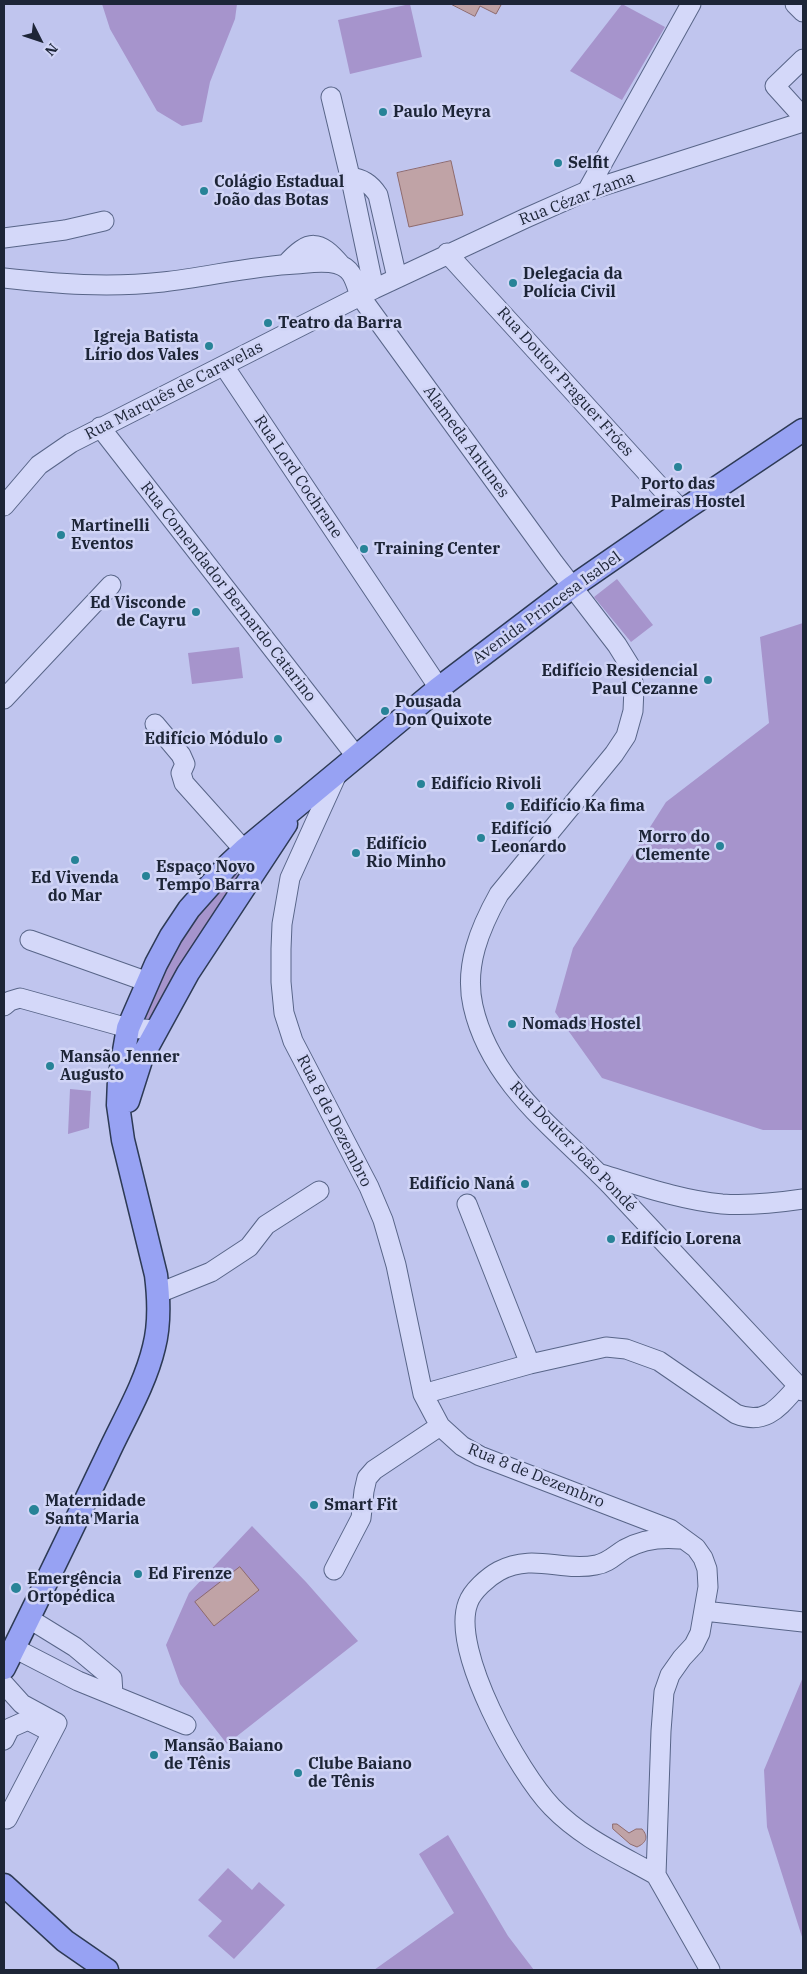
<!DOCTYPE html>
<html>
<head>
<meta charset="utf-8">
<style>
  body { margin:0 }
  #map { position:relative; width:807px; height:1974px; overflow:hidden; background:#c0c5ee; font-family:"IBM Plex Serif",serif }
  canvas { display:block }
  .frame { position:absolute; inset:0; border:5px solid #1d2537; pointer-events:none }
  .north { position:absolute; left:15px; top:15px; width:50px; height:50px; -webkit-text-stroke:4px #d0d4f6; paint-order:stroke; rotate:131deg; font-size:14px; font-weight:700; line-height:20px; text-align:center; color:#1d2537 }
  .north::after { content:''; display:block; margin:auto; width:18px; height:22px; background:#1d2537; clip-path:polygon(50% 0,100% 100%,50% 72%,0 100%) }
</style>
</head>
<body>
<div id="map">
<canvas width="807" height="1974"></canvas>
<div class="frame"></div>
<div class="north">N</div>
</div>
<script>
const context = document.querySelector('canvas').getContext('2d');
context.lineJoin = 'round';
function fill(path, color) { context.fillStyle = color; context.fill(path, 'evenodd'); }
function strokePath(path, color, width, dash) { context.strokeStyle = color; context.lineWidth = width; context.lineCap = dash ? 'butt' : 'round'; context.setLineDash(dash || []); context.stroke(path); }
function drawText(font, color, halo, rows, align = 'center') {
  context.font = font + ' "IBM Plex Serif",serif'; context.lineWidth = 5; context.setLineDash([]); context.textBaseline = 'middle'; context.strokeStyle = halo; context.fillStyle = color; for (const [text, x, y, turn = 0] of rows) {
    context.save(); context.translate(x, y); context.rotate((+turn || 0) * Math.PI / 180); context.textAlign = isNaN(turn) ? turn : align; if (halo) context.strokeText(text, 0, 0); context.fillText(text, 0, 0); context.restore();
  }
}
const green = new Path2D(`
  M102,4h135l-2,15 -25,63 -8,40 -20,4 -25,-15 -47,-82z
  M410,4l12,53 -72,17 -12,-54z
  M622,4l43,23 -43,73 -52,-29z
  M617,579l36,46 -22,17 -37,-45z
  M803,623v507h-40l-161,-52 -47,-66 18,-64 93,-146 103,-79 -9,-86z
  M239,647l4,31 -51,6 -4,-31z
  M229,872h8l2,8 -86,140 -7,-1 -1,-6 36,-80z
  M70,1089l21,2 -2,37 -21,6z
  M252,1526l54,56 52,59 -131,103 -47,-60 -14,-39 23,-52z
  M803,1677v263l-36,-113 -3,-57z
  M448,1835l60,101 26,34h-160l80,-57 -35,-59z
  M228,1868l24,22 7,-8 26,23 -51,54 -26,-23 14,-15 -24,-21z`);
const water = new Path2D(`
  M451,4h48l2,1 -5,9 -16,-8 -5,10z
  M451,161l12,54 -54,12 -12,-54z
  M240,1567l19,23 -45,36 -19,-24z
  M613,1824h4l12,9 7,-4h6c7,8 4,14 -5,18l-7,-3 -17,-15z`);
const minor = new Path2D(`
  M795,4l8,8
  M803,59l-28,27 28,31
  M331,97l22,92 21,100
  M349,177c14,2 21,6 29,18l19,83
  M587,191l104,-187
  M4,238l61,-8 39,-9
  M447,253l235,258
  M286,264c23,-25 33,-25 55,1
  M4,278c54,6 104,10 159,4 45,-5 88,-16 133,-18 13,-1 28,-4 41,0 16,4 18,18 23,32l194,267 63,82 13,21 4,22 -1,23 -7,25 -12,18 -115,140c-19,34 -35,72 -26,112 18,80 88,127 141,183 63,67 126,135 189,202
  M224,366l215,322
  M100,427l256,329
  M4,506l35,-41 32,-22 303,-154 152,-71 61,-27 216,-69
  M4,699l107,-114
  M155,724l26,31 4,9 -4,9 3,10 60,67
  M338,772l-48,106 -8,46 -1,25v33l3,31 9,28 76,146 14,33 13,45 27,129 17,32 22,20 18,10 190,73 26,19 7,10 4,11 1,18 -8,46 -6,12 -12,13 -12,17 -6,17 -3,39 -5,144 54,95
  M30,940l118,42
  M4,1006l6,-5 10,-3 108,30 29,2
  M601,1174c40,12 80,26 121,30 27,2 54,-1 81,-5
  M467,1204l63,160
  M159,1293l52,-21 38,-25 17,-22 53,-34
  M423,1394l107,-30 76,-17 20,2 33,12 77,53c30,12 43,-7 62,-28
  M334,1570l27,-52 3,-27 3,-13 7,-8 66,-44
  M704,1611l99,11
  M28,1618l47,29 37,31 1,16
  M14,1648l64,33 108,44
  M4,1684l18,20 35,19 -50,96 -3,-2
  M4,1740l6,-12 18,-8 21,11
  M656,1875c-37,-21 -74,-37 -104,-68 -33,-34 -102,-157 -84,-204 4,-12 20,-26 31,-32 34,-18 63,1 97,-6 12,-2 19,-10 29,-16 18,-10 35,-12 55,-10`);
const major = new Path2D(`
  M128,1101l14,-44 46,-84 98,-149
  M4,1668c35,-70 69,-141 103,-212 16,-35 38,-71 47,-109 6,-23 5,-48 2,-72l-33,-135 -5,-35 1,-25 9,-52 28,-64 15,-28 18,-27 39,-44 16,-15 195,-162 133,-101 110,-76 121,-81
  M4,1885l61,56 42,29`);
const markers = [
  [383,112,5,"#278397"],
  [558,163,5,"#278397"],
  [204,191,5,"#278397"],
  [513,283,5,"#278397"],
  [268,323,5,"#278397"],
  [209,346,5,"#278397"],
  [678,467,5,"#278397"],
  [61,535,5,"#278397"],
  [364,549,5,"#278397"],
  [196,612,5,"#278397"],
  [708,680,5,"#278397"],
  [385,711,5,"#278397"],
  [278,739,5,"#278397"],
  [421,784,5,"#278397"],
  [510,806,5,"#278397"],
  [481,838,5,"#278397"],
  [720,846,5,"#278397"],
  [356,853,5,"#278397"],
  [75,860,5,"#278397"],
  [146,876,5,"#278397"],
  [512,1024,5,"#278397"],
  [50,1066,5,"#278397"],
  [525,1184,5,"#278397"],
  [611,1239,5,"#278397"],
  [314,1505,5,"#278397"],
  [34,1510,6,"#278397"],
  [138,1574,5,"#278397"],
  [16,1588,6,"#278397"],
  [154,1755,5,"#278397"],
  [298,1773,5,"#278397"]
];
const poiNames = [
  ["Paulo Meyra",393,112],
  ["Selfit",568,163],
  ["Colágio Estadual",214,182],
  ["João das Botas",214,200],
  ["Delegacia da",523,274],
  ["Polícia Civil",523,292],
  ["Teatro da Barra",278,323],
  ["Igreja Batista",199,337,"right"],
  ["Lírio dos Vales",199,355,"right"],
  ["Porto das",678,484,"center"],
  ["Palmeiras Hostel",678,502,"center"],
  ["Martinelli",71,526],
  ["Eventos",71,544],
  ["Training Center",374,549],
  ["Ed Visconde",186,603,"right"],
  ["de Cayru",186,621,"right"],
  ["Edifício Residencial",698,671,"right"],
  ["Paul Cezanne",698,689,"right"],
  ["Pousada",395,702],
  ["Don Quixote",395,720],
  ["Edifício Módulo",268,739,"right"],
  ["Edifício Rivoli",431,784],
  ["Edifício Ka fima",520,806],
  ["Edifício",491,829],
  ["Leonardo",491,847],
  ["Morro do",710,837,"right"],
  ["Clemente",710,855,"right"],
  ["Edifício",366,844],
  ["Rio Minho",366,862],
  ["Espaço Novo",156,867],
  ["Tempo Barra",156,885],
  ["Ed Vivenda",75,878,"center"],
  ["do Mar",75,896,"center"],
  ["Nomads Hostel",522,1024],
  ["Mansão Jenner",60,1057],
  ["Augusto",60,1075],
  ["Edifício Naná",515,1184,"right"],
  ["Edifício Lorena",621,1239],
  ["Maternidade",45,1501],
  ["Santa Maria",45,1519],
  ["Smart Fit",324,1505],
  ["Ed Firenze",148,1574],
  ["Emergência",27,1579],
  ["Ortopédica",27,1597],
  ["Mansão Baiano",164,1746],
  ["de Tênis",164,1764],
  ["Clube Baiano",308,1764],
  ["de Tênis",308,1782]
];
const streetNames = [
  ["Rua Cézar Zama",577,199,-21],
  ["Rua Doutor Praguer Fróes",565,382,48],
  ["Rua Marquês de Caravelas",174,391,-27],
  ["Alameda Antunes",466,442,54],
  ["Rua Lord Cochrane",298,477,56],
  ["Rua Comendador Bernardo Catarino",228,592,52],
  ["Avenida Princesa Isabel",547,608,-36],
  ["Rua 8 de Dezembro",334,1121,63],
  ["Rua Doutor João Pondé",573,1147,46],
  ["Rua 8 de Dezembro",536,1476,22]
];
fill(green, '#a694cc');
fill(water, '#c0a3a6');
strokePath(water, '#8e6a6c', 1);
strokePath(minor, '#586588', 21);
strokePath(major, '#2d3a55', 25);
strokePath(minor, '#d4d8f9', 19);
strokePath(major, '#97a2f3', 22);
for (const [x, y, r, color] of markers) { const dot = new Path2D(); dot.arc(x, y, r, 0, 2 * Math.PI); context.fillStyle = color; context.fill(dot); strokePath(dot, '#d0d4f6', 2); }
drawText('bold 16px', '#1d2537', '#d0d4f6', poiNames, 'left');
drawText('16px', '#1d2537', '#d0d4f6', streetNames);
</script>
</body>
</html>
